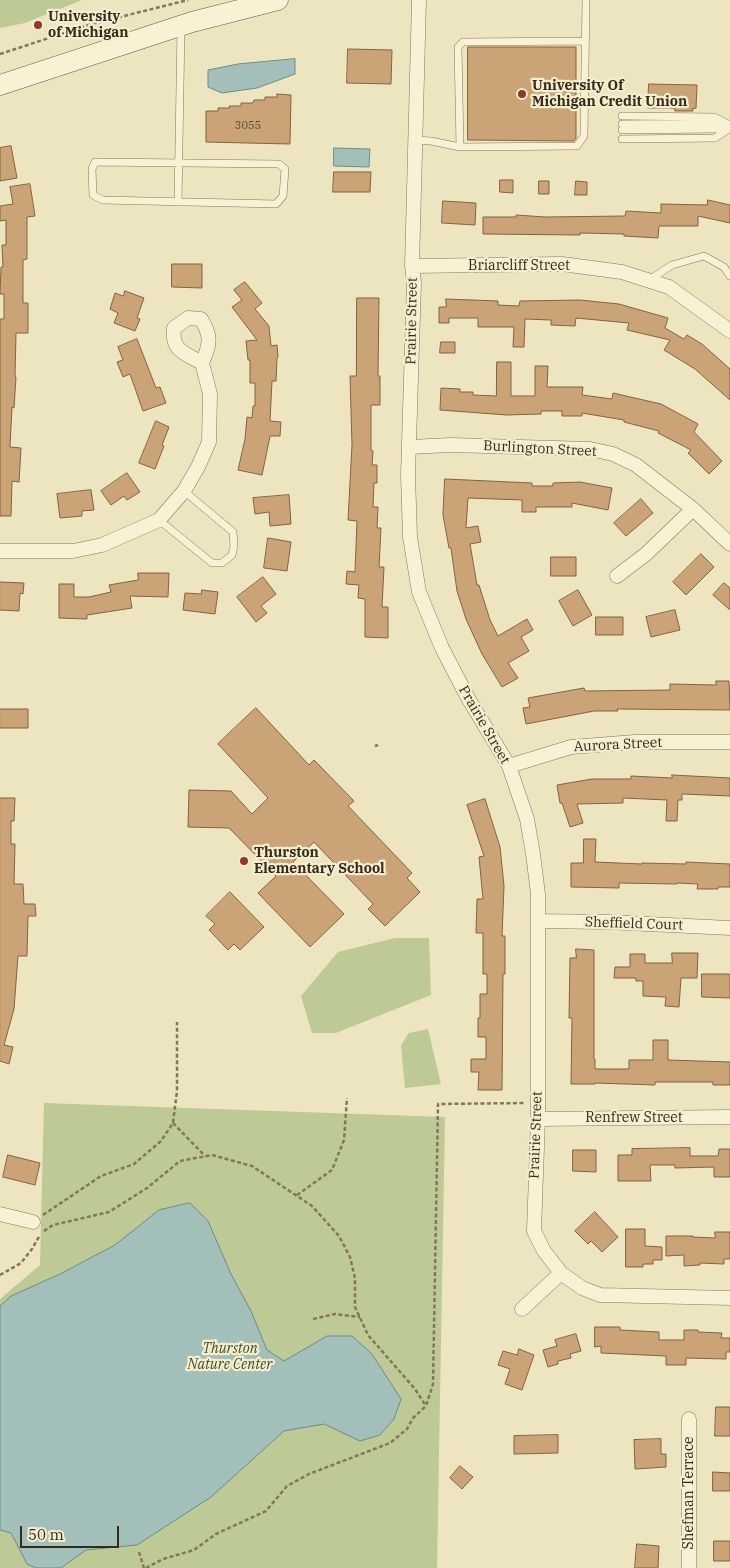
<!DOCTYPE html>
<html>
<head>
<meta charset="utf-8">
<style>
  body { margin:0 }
  #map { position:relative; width:730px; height:1568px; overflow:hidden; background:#ece5c0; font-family:"IBM Plex Serif",serif }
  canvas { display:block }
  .scale { position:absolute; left:20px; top:1526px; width:99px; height:22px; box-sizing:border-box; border:2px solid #352b1d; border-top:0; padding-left:6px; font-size:15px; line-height:18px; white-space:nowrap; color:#352b1d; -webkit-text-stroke:4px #f4eecf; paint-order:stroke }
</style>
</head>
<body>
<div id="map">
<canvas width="730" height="1568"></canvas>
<div class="scale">50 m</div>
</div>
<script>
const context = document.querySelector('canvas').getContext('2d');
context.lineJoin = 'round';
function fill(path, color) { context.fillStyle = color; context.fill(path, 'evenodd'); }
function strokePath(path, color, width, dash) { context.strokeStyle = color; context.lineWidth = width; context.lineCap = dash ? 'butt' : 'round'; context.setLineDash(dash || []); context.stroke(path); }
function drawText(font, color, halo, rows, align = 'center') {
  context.font = font + ' "IBM Plex Serif",serif'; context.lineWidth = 4.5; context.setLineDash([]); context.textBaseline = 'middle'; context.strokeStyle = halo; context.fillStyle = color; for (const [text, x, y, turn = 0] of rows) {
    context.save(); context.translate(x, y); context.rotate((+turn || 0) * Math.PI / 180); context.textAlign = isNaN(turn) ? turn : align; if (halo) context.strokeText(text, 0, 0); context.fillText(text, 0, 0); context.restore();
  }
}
const green = new Path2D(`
  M0,0h82l-57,23 -25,5z
  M395,938h34l2,57 -95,38h-24l-11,-37 37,-44z
  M428,1029l13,55 -36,4 -4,-43 8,-12z
  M44,1103l401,14 -8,451h-437v-269l40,-34z`);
const water = new Path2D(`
  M295,59v15l-38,14 -35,5 -14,-6v-17l30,-6z
  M334,148l36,1 -1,18 -35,-1z
  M190,1203l18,18 23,53 20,37 16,39 17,11 43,-25h25l20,18 29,45 -7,20 -14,16 -20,6 -36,-17 -40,7 -73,66 -74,48 -51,5 -25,18h-25l-9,-4 -16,-31 -11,-3v-224l11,-10 49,-22 55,-29 44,-35z`);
const building = new Path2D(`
  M468,47h108v91l-2,3 -106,-1z
  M348,49l44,1 -1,34 -44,-1z
  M649,84l48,1 -1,23 -4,1 1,2h-18l-1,-3h-26z
  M277,94l14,1 -1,49 -84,-2v-31h12v-3h12l-1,-2h12v-3h12l1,-3h11v-3h12z
  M11,146l6,32 -17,3v-33z
  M334,172h37l-1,20h-37z
  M500,180h13v13l-13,-1z
  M539,181h10v13h-10z
  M576,181l11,1v13h-12z
  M30,184l5,32 -8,1v42l-4,1v43h5v30h-12l-1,44h1l-2,31 -2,-1 -2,40 11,1 -2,34 -7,-1 -1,35h-11v-197h4v-25h-4l1,-27h2l-1,-22h4v-25l-6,1v-15l13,-2 -3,-17z
  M708,200l22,5v18l-32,-7v10h-39l-1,12 -34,-2v-2l-44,-1v2l-97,-1v-17h33v-2l29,2 80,-1 1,-5 35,2v-9l46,1z
  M443,201l33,2 -1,22 -33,-2z
  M172,264h30v24l-30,-1z
  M245,282l17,21 -7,6 14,17 2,20 6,-1 1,12 -1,1 -1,23h-4l-2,40 11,1 -1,14h-10l-8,39 -24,-5 7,-31 2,-22 5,1 1,-12h2v-23h-5v-23h-2l-2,-19 11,-1 -25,-33 10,-7 -8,-10z
  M125,291l19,7 -7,20 3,1 -5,12 -21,-8 4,-10 -8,-4 5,-16 8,3z
  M357,298h22l-1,78h2v29h-9v45l2,1 -1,14h5v18h-3l-1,24h5l-1,21h4l-2,39h5l-2,40h6v31l-23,-1v-38l-7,-1 1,-13 -13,-1 1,-13 8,1 2,-51 -9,-1 4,-75 -2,-69h6z
  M446,299l52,2v4l21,1 1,-5 60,-1 39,4 49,14 -3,10 19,11 3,-4 15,9 28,25v31l-35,-31 -31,-19 6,-10 -43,-10 2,-7 -53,-5 -1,8 -24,-1v-5l-26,-1 -1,28h-11l1,-20h-36v-9h-29v5h-10v-16h7z
  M137,339l19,49 4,-1 6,16 -23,8 -13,-37 -7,3 -6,-15 6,-2 -5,-13z
  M441,342h14v11h-15z
  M497,362h14v34h24v-30h13l-1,21h36l-1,8 30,4 1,-6 48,11 37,20 -4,8 28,29 -13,13 -21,-21 3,-3 -33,-17 1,-2 -35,-9v-2l-42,-7v3h-20v-5h-21v3l-34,1 -67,-5 1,-22 19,1v3h13v3l23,1z
  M156,421l13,6 -7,18 2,1 -9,23 -16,-6z
  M127,473l13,19 -13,8 -3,-4 -13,9 -10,-14z
  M445,479l87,4v3h21v-3l27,-1 32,6 -4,22 -36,-7v4h-36v5h-14v-12l-54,-2 -2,30 12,-2 3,16 -11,2 7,41h2l11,35 8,16 29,-17 6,11 -12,7 8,14 -21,12 10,15 -16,9 -20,-33 -16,-35 -9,-28 -6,-43h-2l-6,-33z
  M91,490l3,20 -12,1v5l-22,2 -3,-24z
  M289,495l2,29 -21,2 -1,-14 -14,2 -2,-16z
  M641,499l12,14 -27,23 -12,-13z
  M268,538l23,4 -4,29 -23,-3z
  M701,554l13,13 -28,28 -13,-13z
  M551,557h25v19h-25z
  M138,573h31l-1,24 -38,-1 2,12 -45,7v4l-28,-1v-34h15v13h15l22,-5 -2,-7 29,-5z
  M263,577l13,17 -15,12 6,7 -11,9 -19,-25z
  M0,582l24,1 -1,11 -3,-1 -1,18 -19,-1z
  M724,583l6,5v22l-17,-15z
  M202,590l16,2 -3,22 -32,-4 2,-17 16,1z
  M578,590l14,25 -19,11 -14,-25z
  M675,610l5,20 -29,7 -5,-20z
  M596,617h27v18h-27z
  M716,681h13l1,29 -113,-1 1,2h-24l-68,13 -3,-16 7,-1 -2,-9 56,-10 1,3 85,-1v-6l46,1z
  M256,708l53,57 5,-5 40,41 -6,5 64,67 -5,5 13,14 -35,34 -17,-17 5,-5 -59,-62 -21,20 51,52 -34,33 -52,-54 18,-17 -47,-48 -41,-1 1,-37 42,1 21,23 16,-16 -50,-54z
  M0,709h28v19h-28z
  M672,775l58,3v18l-48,-2v6h-4l-1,21h-11l1,-21 -44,-2v5l-46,1 6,19 -13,4 -8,-24h-2l-3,-18 35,-6h39v-3l41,2z
  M0,798h15l-1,23h-3v23h4l-1,40h9l1,20h11l1,12h-8l-1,40h-9l-4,53 -10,36 9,2 -4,17 -9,-3z
  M485,799l15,48 4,39 -2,50h3v38h-2l-1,116h-24l1,-18h-8v-13h15v-22h-8v-19h2v-24h7v-20h-4v-41h-7l1,-34h6l-4,-42 5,-1 -17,-51z
  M584,839h12l-1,23 47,2v-1l44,1v-2l44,2v23h-12v2h-21l1,-5 -20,-1 -1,1 -58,-1v5l-48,-1v-24h12z
  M230,892l34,35 -24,23 -6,-6 -6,6 -19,-20 6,-6 -9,-8z
  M576,949l18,1v109h1v10h34v-9h24v-20h15v20l62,2v23h-17v-3h-58v3l-60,-2v1h-24l1,-66h-3l1,-60h6z
  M672,953h26l-1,25h-16l-2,29 -14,-1 1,-9 -23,-1v-15h-7v-3h-22l1,-11h15v-13h15v9h27z
  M702,974h28v24l-28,-1z
  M690,1148v8h28l1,-7h11v28h-16v-10l-39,1v-3h-25l1,16h-33v-26h14v-6z
  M573,1150h23v22l-23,-1z
  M8,1155l32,8 -5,22 -32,-8z
  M595,1212l23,25 -16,15 -11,-11 -3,3 -13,-13z
  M626,1229h19v17l17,1v13h-9v4h-10v3h-17z
  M715,1232h15v27h-6v5l-24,-1v2l-16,1v-11l-18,1v-20h27v1l22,1z
  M595,1327h25v3l39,2v8h25v-10h14v2l24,1 -1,5h9v14h-4v7l-40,-1v7h-20v-9l-65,-3v-7l-6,1z
  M576,1334l5,17 -11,3 1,4 -13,3v3l-10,3 -5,-17 14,-4 -2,-6z
  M519,1349l15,6 -12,35 -17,-6 5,-15 -12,-4 5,-14 14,4z
  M716,1407h14v29h-15z
  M558,1435v18l-44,1v-18z
  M661,1439v15h5v13l-31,2 -1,-29z
  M460,1466l13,11 -11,12 -12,-11z
  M713,1472l17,1v18h-17z
  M714,1541h16v20h-16z
  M637,1544l22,2 -1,22h-23z`);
const path = new Path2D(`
  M0,54l92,-30 96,-24
  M375,746l3,-1
  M173,1123l32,33
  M297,1195l35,-25 12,-30 3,-42
  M43,1215l58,-39 33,-12 27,-23 12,-18 4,-32v-69
  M44,1231l9,-6 56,-13 38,-24 33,-27 32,-6 40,11 60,40 27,30 11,21 5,21v29l13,28 47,54 11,17
  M0,1275l21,-12 11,-14 8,-14
  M313,1319l22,-5 25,3
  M139,1552l5,16
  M146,1568l17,-9 31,-9 22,-16 50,-23 21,-25 22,-12 81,-31 17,-14 6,-11 13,-12 7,-22 5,-280 87,-1`);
const service = new Path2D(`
  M622,116l92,1 16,8
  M622,124l93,-1 12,2
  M622,130l93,-1 14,-2
  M622,139l93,-1 15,-10
  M415,140l16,1 29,6 117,-1 7,-10 2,-136
  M460,147l-2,-100 5,-5 122,-1
  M95,162l184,2 6,5 -2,27 -7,8 -173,-4 -10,-5 -1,-26z
  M178,202l3,-174
  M649,280l23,-15 32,-9 20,11 6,9
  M159,520l53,43h10l10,-8 2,-9 -1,-14 -49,-41`);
const minor = new Path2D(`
  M419,0l-7,266 2,16 -6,193 2,62 9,55 23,56 26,50 41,68 18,53 6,35 5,40v225l-4,112 10,20 17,22 21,15 18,7 130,3
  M412,266l150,-2 60,8 47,15 61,44
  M409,447l42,-2 139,4 23,5 23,11 57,44 37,35
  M0,551h73l29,-6 57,-25 25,-29 14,-24 11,-25 1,-48 -8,-31c8,-18 10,-27 -1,-44l-13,-1 -14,10c-3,23 11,25 28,35
  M617,576l29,-22 47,-45
  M509,766l62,-19 64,-5h95
  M538,921l69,1 123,6
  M538,1119l192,-2
  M0,1214l33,8
  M522,1309l39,-36
  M689,1419v149`);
const secondary = new Path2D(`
  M0,85l192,-63 86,-22`);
const markers = [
  [38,25,5,"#92372a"],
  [522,94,5,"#92372a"],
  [244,861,5,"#92372a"]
];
const numberNames = [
  ["3055",248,126]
];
const poiNames = [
  ["University",48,17],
  ["of Michigan",48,33],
  ["University Of",532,86],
  ["Michigan Credit Union",532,102],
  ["Thurston",254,853],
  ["Elementary School",254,869]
];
const streetNames = [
  ["Briarcliff Street",519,266],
  ["Prairie Street",412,321,-89],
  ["Burlington Street",540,449,3],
  ["Prairie Street",484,725,60],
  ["Aurora Street",618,745,-3],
  ["Sheffield Court",634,924,2],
  ["Renfrew Street",634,1118],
  ["Prairie Street",536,1135,-88],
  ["Shefman Terrace",689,1493,-90]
];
const parkNames = [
  ["Thurston",230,1349],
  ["Nature Center",230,1365]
];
fill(green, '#bdca95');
fill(water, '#a3bfba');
strokePath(water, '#6a8c88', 1);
fill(building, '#caa477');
strokePath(building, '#83633f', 1);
strokePath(service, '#857659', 8);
strokePath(minor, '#857659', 15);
strokePath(secondary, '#67573c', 21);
strokePath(path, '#857659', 2.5, [4, 2.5]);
strokePath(service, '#f8f1d3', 7);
strokePath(minor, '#f8f1d3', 14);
strokePath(secondary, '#f8f1d3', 20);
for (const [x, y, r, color] of markers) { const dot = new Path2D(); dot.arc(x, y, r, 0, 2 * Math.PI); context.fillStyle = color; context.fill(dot); strokePath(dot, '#f4eecf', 2); }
drawText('11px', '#5a4934', null, numberNames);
drawText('bold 14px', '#352b1d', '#f4eecf', poiNames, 'left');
drawText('14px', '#352b1d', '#f4eecf', streetNames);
drawText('italic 14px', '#405124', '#f4eecf', parkNames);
</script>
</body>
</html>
